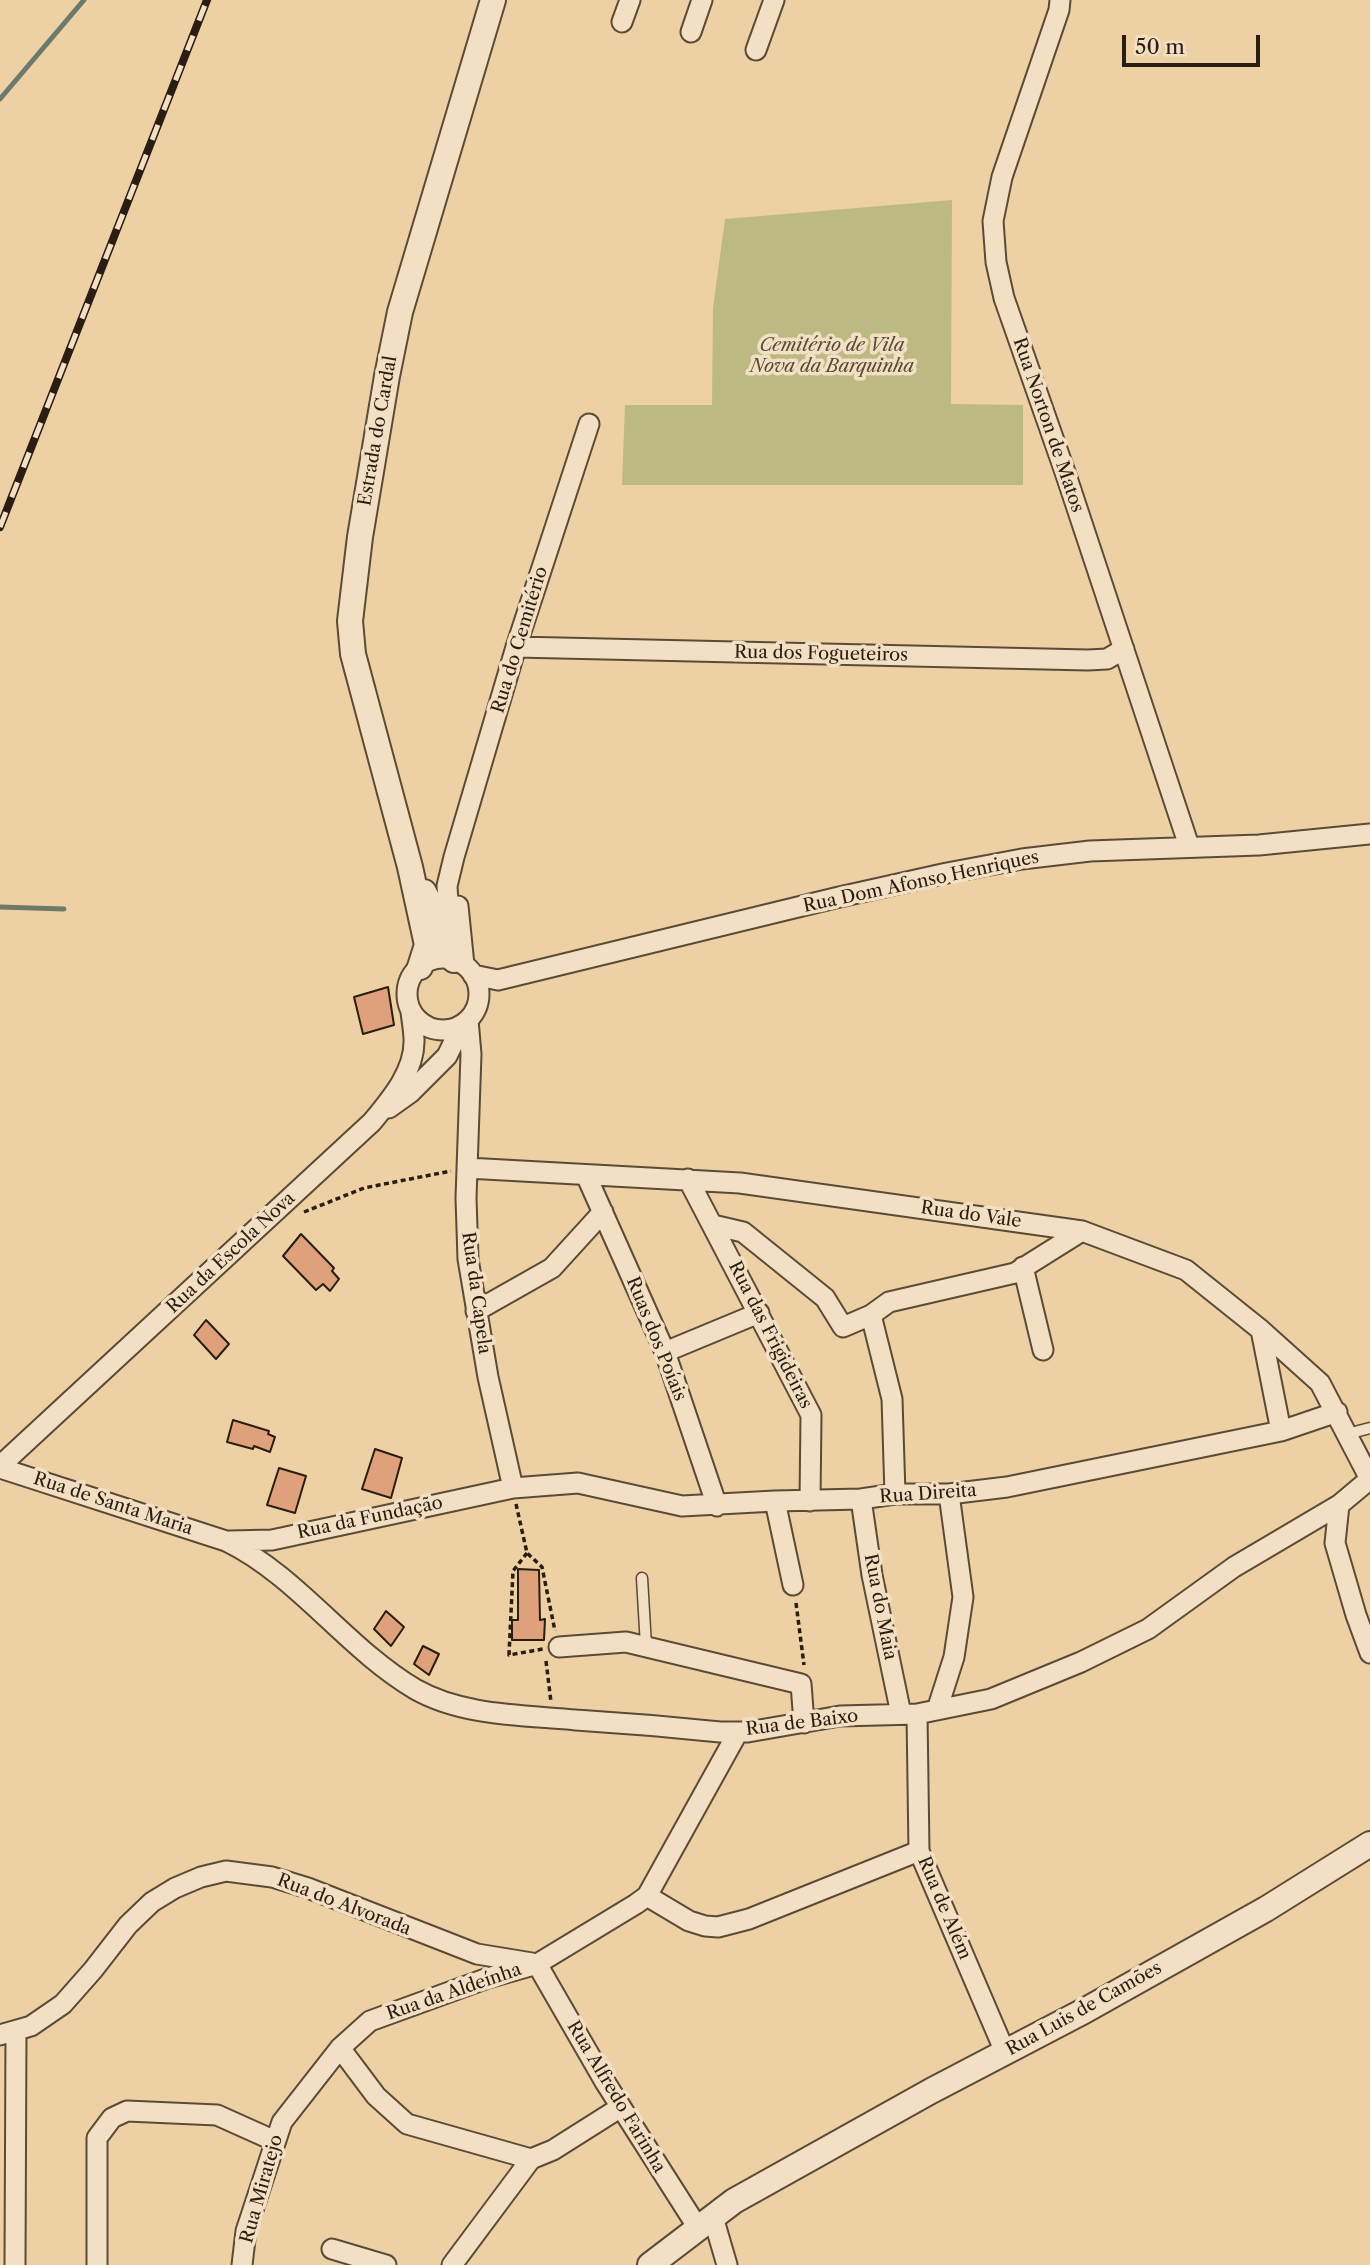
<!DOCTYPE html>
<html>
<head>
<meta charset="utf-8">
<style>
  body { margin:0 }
  #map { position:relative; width:1370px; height:2265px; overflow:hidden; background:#edd0a4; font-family:"Libre Caslon Text",serif }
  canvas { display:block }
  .scale { position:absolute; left:1122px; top:35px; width:138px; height:32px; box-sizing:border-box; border:4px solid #2a1d11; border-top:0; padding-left:9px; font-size:21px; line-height:24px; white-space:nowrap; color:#2a1d11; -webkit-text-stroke:5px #f3e0c4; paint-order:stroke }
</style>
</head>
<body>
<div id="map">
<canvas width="1370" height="2265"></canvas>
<div class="scale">50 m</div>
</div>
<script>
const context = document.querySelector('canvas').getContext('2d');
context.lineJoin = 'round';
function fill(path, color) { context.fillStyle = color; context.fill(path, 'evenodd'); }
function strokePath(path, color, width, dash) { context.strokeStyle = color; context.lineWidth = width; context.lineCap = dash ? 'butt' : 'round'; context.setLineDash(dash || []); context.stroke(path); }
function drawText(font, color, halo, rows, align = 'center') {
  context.font = font + ' "Libre Caslon Text",serif'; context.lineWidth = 7; context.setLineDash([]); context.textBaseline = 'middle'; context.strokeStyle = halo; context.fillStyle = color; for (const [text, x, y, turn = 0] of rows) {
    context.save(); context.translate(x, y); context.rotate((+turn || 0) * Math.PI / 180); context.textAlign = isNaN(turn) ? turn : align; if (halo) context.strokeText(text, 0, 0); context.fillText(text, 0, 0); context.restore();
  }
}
const green = new Path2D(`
  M952,200l-1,204 72,1v80h-401l3,-80h87l1,-97 12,-89z`);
const stream = new Path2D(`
  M0,99l84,-99
  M0,907l64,2`);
const building = new Path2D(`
  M388,987l6,38 -31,9 -9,-37z
  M301,1234l33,34 -2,3 7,8 -9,12 -7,-7 -7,6 -33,-34z
  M206,1320l23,24 -13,15 -22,-24z
  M233,1420l36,11 -1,3 7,3 -5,15 -16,-6 -1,3 -26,-7z
  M375,1449l27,9 -11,40 -29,-9z
  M279,1468l27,8 -11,37 -28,-8z
  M518,1569l21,1 1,50 5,-1 -1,21h-32v-20h6z
  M386,1611l18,16 -13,19 -17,-17z
  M423,1646l16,8 -10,21 -15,-11z`);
const path = new Path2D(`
  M304,1212l60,-24 87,-17
  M516,1504l11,49 15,14 13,64
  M527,1553l-14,18 -4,84 34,-6
  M796,1603l8,62
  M546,1661l5,41`);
const service = new Path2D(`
  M1347,1434l23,-6
  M642,1578l4,68`);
const minor = new Path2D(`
  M1060,0l-1,10 -57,167 -9,44 3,41 8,36 61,174 124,374
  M622,22l8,-22
  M691,32l11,-32
  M756,50l18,-50
  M516,647l572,13 19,-1 17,-10
  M458,906l6,59
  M446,937l3,-20 -2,-31 7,-29 62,-210 73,-223
  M407 994a36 36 0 1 1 72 0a36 36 0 1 1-72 0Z
  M473,975l25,5 337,-82 112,-25 75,-14 68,-8 169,-6 111,-11
  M468,1020l3,34 -5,144 2,61 20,118 25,111
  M389,1108l21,-15 37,-37 15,-31
  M467,1168l273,15 342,48 104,39 75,60 59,53 50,96
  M586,1175l79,177 52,154
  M688,1179l123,236 -1,86
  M713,1225l30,7 82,66 18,29 28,-12
  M1023,1267l20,83
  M476,1311l76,-43 51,-56
  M1261,1330l20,101
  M665,1352l94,-39
  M0,1466l372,-344c19,-23 43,-51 42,-82 0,-9 -2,-19 -3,-28
  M0,1468l226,73c72,35 120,107 189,148 47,27 108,26 161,31 48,3 96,7 144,12h28l92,-16 77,-2 74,-15 90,-37 67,-33 86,-62 105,-62 31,-26
  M895,1494l-3,-95 -21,-84 18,-13 126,-29 67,-42
  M861,1499l11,76 29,139
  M775,1501l18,84
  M1339,1505l-4,38 21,72 14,38
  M230,1541l42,-1 241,-52 65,-5 104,23 93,-5 86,-2 34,-5h54l58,-7 274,-56 56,-19
  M559,1647l67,-5 175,42 3,39
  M937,1710l17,-53 9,-60 -14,-103
  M917,1714l2,137 86,201
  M647,1896l42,25 16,5 13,1 31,-8 170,-68
  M537,1964l68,118 93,146
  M0,2035l31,-9 32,-22 30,-34 35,-45 24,-23 23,-14 26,-11 25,-6 46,6 36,11 169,66 55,9
  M340,2048l36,48 31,28 124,35 22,-9 68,-43
  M713,2217l14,48
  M332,2249l54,16
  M15,2265l1,-233
  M97,2265v-127l15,-20 15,-7 90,4 58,26
  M242,2265l4,-34 36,-109 58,-74 30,-27 118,-43 49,-14 99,-60 11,-8 91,-164
  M452,2265l79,-106`);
const tertiary = new Path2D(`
  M424,892l19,37 11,31
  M420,967l7,-22 -17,-78 -57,-213 -3,-33 10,-84 27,-161 13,-64 93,-312
  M650,2265l84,-64 197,-110 153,-80 182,-102 104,-65`);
const rail = new Path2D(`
  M0,527l207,-527`);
const parkNames = [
  ["Cemitério de Vila",832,346],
  ["Nova da Barquinha",832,367]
];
const streetNames = [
  ["Rua Norton de Matos",1048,425,71],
  ["Estrada do Cardal",378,431,-80],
  ["Rua do Cemitério",520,640,-73],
  ["Rua dos Fogueteiros",821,654,1],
  ["Rua Dom Afonso Henriques",921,882,-12],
  ["Rua do Vale",971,1215,8],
  ["Rua da Escola Nova",231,1253,-43],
  ["Rua da Capela",476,1293,82],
  ["Rua das Frigideiras",770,1335,63],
  ["Ruas dos Poíais",656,1339,68],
  ["Rua Direita",928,1494,-4],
  ["Rua de Santa Maria",113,1504,18],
  ["Rua da Fundação",370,1518,-12],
  ["Rua do Maia",880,1607,79],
  ["Rua de Baixo",802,1723,-7],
  ["Rua do Alvorada",344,1905,21],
  ["Rua de Além",944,1908,67],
  ["Rua da Aldeínha",454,1992,-19],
  ["Rua Luis de Camões",1084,2009,-29],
  ["Rua Alfredo Farinha",616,2097,59],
  ["Rua Miratejo",262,2189,-74]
];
fill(green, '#bdb982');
strokePath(stream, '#6d796b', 5);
fill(building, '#dea17b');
strokePath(building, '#2a1d11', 2);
strokePath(service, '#5b4a36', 13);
strokePath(minor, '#5b4a36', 23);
strokePath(tertiary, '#5b4a36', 28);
strokePath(path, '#2a1d11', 3.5, [5, 3.5]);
strokePath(service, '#f3e0c4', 10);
strokePath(minor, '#f3e0c4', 19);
strokePath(tertiary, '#f3e0c4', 24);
strokePath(rail, '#2a1d11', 8);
strokePath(rail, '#f3e0c4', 5, [16]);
drawText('italic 18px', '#564c33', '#f3e0c4', parkNames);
drawText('18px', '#2a1d11', '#f3e0c4', streetNames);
</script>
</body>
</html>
